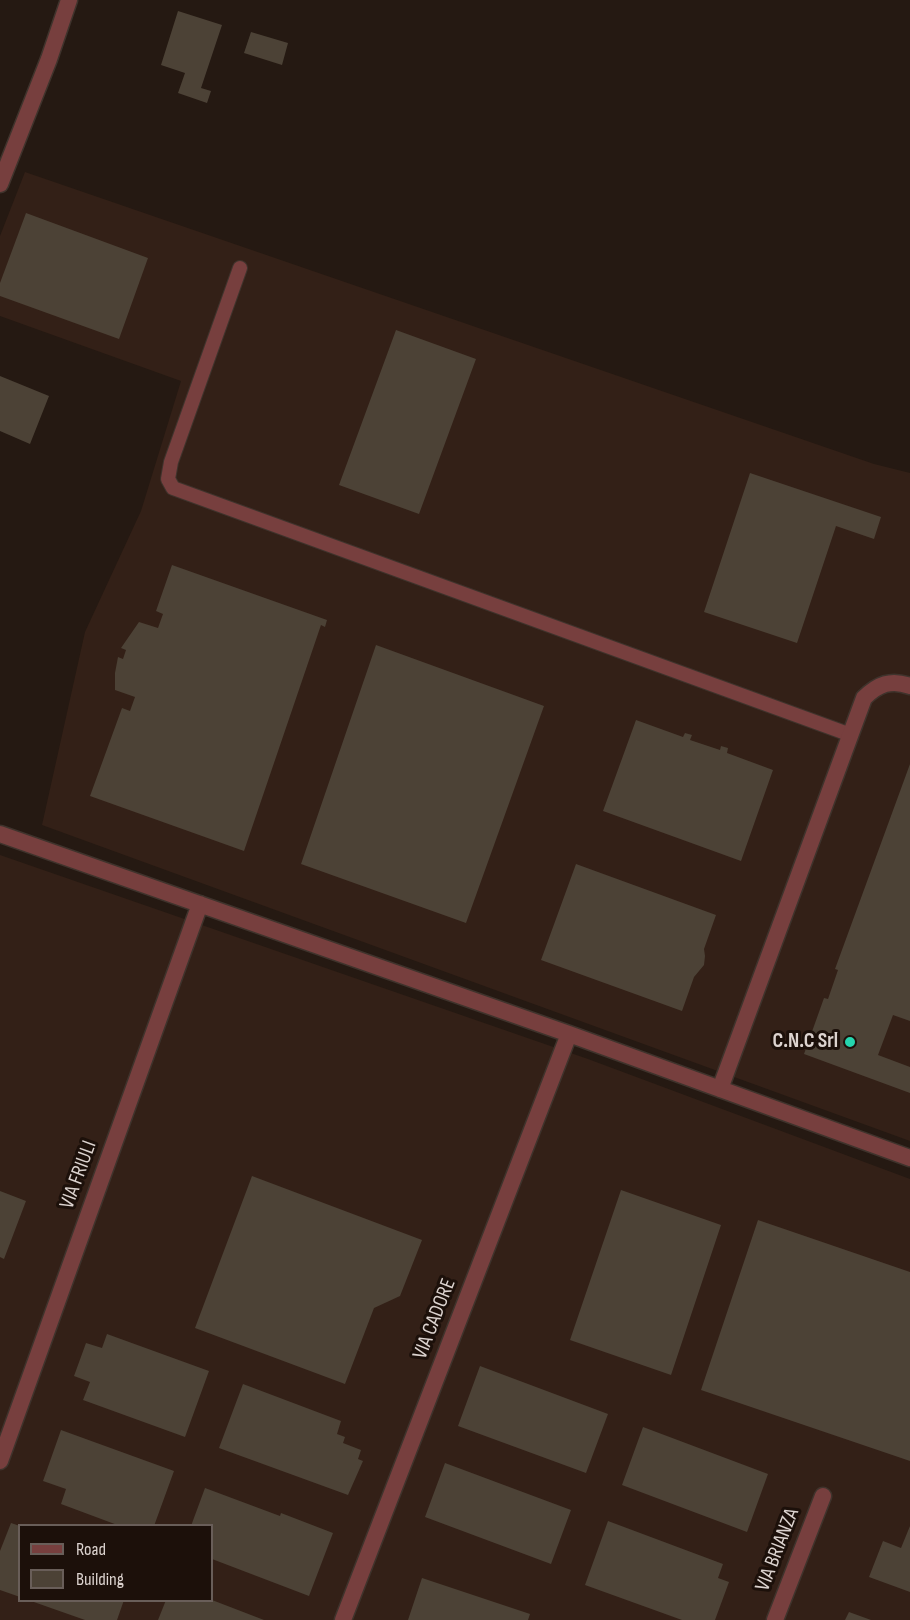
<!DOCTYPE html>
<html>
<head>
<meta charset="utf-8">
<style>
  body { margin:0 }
  #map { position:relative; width:910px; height:1620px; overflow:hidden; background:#251912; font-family:"Sofia Sans Condensed",sans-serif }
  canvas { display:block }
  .legend { position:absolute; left:18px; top:1524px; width:195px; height:78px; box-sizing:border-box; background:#1c100a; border:2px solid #695e59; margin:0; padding:8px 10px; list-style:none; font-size:18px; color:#dcd3cf }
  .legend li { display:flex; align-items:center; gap:12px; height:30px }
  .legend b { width:30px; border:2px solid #695e59 }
</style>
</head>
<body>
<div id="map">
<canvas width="910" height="1620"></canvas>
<ul class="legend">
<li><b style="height:8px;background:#773f3e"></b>Road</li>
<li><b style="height:16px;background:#4c4236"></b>Building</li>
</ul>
</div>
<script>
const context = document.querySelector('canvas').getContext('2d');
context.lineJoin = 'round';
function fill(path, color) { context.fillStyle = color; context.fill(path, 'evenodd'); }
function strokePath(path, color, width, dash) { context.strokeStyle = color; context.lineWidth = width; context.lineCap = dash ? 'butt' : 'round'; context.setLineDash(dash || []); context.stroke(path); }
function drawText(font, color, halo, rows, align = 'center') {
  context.font = font + ' "Sofia Sans Condensed",sans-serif'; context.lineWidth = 6; context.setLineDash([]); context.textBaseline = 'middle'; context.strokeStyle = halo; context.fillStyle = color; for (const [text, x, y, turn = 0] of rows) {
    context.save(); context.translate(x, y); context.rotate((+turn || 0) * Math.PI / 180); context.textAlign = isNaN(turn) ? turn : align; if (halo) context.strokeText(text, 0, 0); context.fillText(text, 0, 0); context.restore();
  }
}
const built = new Path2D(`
  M25,172l849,292 36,9v668l-868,-316 43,-193 56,-121 40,-130 -181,-65v-80z
  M0,855l588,204 322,120v441h-910zM20,1526h192v74h-192z`);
const building = new Path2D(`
  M178,11l44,14 -21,63 10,3 -4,12 -29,-10 7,-20 -24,-8z
  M251,32l37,11 -6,22 -38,-12z
  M26,213l122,45 -29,81 -119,-43v-13z
  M396,330l80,29 -57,155 -80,-29z
  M0,376l49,20 -19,48 -30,-13z
  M750,473l131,44 -7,22 -38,-13 -39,117 -93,-31z
  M172,565l155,55 -2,7 -4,-2 -77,226 -154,-55 32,-88 8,3 5,-14 -20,-7v-17l3,-16 5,2 3,-9 -5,-2 18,-26 19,6 5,-14 -7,-3z
  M376,645l168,61 -78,217 -165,-59z
  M636,720l47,17 2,-4 7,2 -2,5 30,10 1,-4 7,2 -1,5 46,17 -32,91 -138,-50z
  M910,764v257l-17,-6 -15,40 32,12v26l-106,-39 20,-56 4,1 10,-29 -3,-1z
  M576,864l140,51 -12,34 1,7 -1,9 -10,12 -12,34 -141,-51z
  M252,1176l170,64 -22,56 -26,12 -29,76 -150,-56z
  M621,1190l100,35 -50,150 -101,-35z
  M0,1191l26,10 -22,58 -4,-2z
  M758,1220l152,52v189l-209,-71z
  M107,1334l102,37 -24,66 -102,-37 7,-18 -16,-6 12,-33 16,5z
  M480,1366l128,48 -22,59 -128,-47z
  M243,1384l98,37 -4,13 8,3 -2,6 18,7 -3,9 5,2 -15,34 -129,-47z
  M643,1427l125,47 -21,58 -125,-47z
  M61,1430l113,41 -20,55h-34l-59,-22 5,-15 -23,-8z
  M445,1463l126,47 -20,54 -126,-47z
  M205,1488l75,28 1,-3 52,20 -24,63 -97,-37v-33h-21z
  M608,1521l115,43 -5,14 11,4 -14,38h-33l-97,-35z
  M11,1523l9,3v71l-20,-7v-39z
  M910,1526v66l-41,-15 14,-36 18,7z
  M422,1578l108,36 -2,6h-120z
  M124,1600l-7,20h-32l-54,-19z
  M166,1600h46l52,20h-106z
  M849,1612l22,8h-26z`);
const service = new Path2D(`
  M240,268l-69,194 -3,17 5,9 678,247`);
const minor = new Path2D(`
  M0,184l49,-125 20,-59
  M0,834l569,200 341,124
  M720,1089l144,-391c14,-14 27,-19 46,-12
  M0,1461l200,-557
  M343,1620l226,-586
  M775,1620l48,-124`);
const markers = [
  [850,1042,6,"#25d5ae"]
];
const poiNames = [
  ["C.N.C Srl",838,1042]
];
const streetNames = [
  ["VIA FRIULI",79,1175,-70],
  ["VIA CADORE",435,1319,-69],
  ["VIA BRIANZA",778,1550,-69]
];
fill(built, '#332017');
fill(building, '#4c4236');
strokePath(service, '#3f332c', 16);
strokePath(minor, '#3f332c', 19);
strokePath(service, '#773f3e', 14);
strokePath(minor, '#773f3e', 16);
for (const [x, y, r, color] of markers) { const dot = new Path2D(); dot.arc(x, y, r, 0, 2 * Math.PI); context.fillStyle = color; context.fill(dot); strokePath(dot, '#1c100a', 2); }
drawText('bold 21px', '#dcd3cf', '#1c100a', poiNames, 'right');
drawText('21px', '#dcd3cf', '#1c100a', streetNames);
</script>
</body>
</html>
